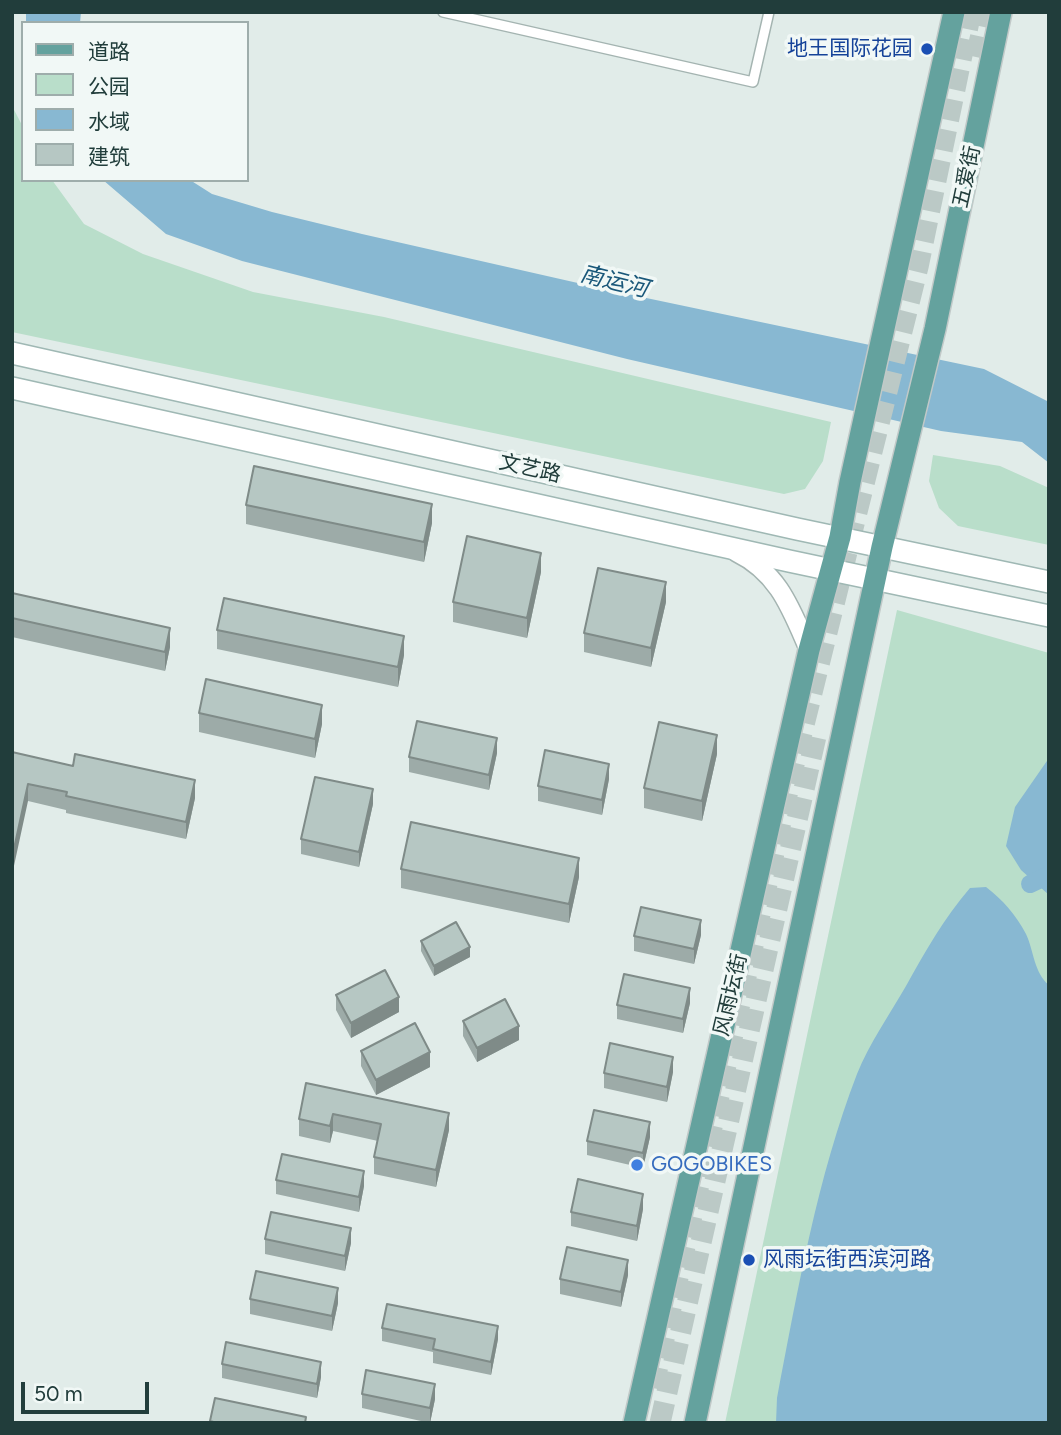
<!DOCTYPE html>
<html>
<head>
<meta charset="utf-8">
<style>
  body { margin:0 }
  #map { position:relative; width:1061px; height:1435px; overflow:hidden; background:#e1ece9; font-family:Figtree,"Noto Sans SC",sans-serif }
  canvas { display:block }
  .frame { position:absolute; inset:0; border:14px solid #213d3b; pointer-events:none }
  .legend { position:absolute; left:21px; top:21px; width:228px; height:161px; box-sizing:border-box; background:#f1f8f6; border:2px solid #9eadab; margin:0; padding:9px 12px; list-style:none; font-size:21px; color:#213d3b }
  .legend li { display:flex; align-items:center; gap:14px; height:35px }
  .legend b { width:35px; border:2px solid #9eadab }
  .scale { position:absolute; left:21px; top:1382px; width:128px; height:32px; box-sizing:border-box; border:4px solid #213d3b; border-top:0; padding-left:9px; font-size:21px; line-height:24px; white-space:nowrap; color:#213d3b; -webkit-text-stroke:5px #f1f8f6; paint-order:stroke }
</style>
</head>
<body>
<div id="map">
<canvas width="1061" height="1435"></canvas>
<div class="frame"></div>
<ul class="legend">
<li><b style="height:9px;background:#64a29e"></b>道路</li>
<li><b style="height:19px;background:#b9deca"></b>公园</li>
<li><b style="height:19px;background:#88b8d2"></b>水域</li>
<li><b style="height:19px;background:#b6c7c3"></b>建筑</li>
</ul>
<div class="scale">50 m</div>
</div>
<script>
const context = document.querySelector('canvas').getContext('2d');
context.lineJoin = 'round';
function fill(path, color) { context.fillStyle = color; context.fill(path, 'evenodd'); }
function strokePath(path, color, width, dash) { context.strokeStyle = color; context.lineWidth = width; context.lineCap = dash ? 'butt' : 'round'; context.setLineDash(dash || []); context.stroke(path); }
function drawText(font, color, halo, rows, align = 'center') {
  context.font = font + ' Figtree,"Noto Sans SC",sans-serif'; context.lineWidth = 7; context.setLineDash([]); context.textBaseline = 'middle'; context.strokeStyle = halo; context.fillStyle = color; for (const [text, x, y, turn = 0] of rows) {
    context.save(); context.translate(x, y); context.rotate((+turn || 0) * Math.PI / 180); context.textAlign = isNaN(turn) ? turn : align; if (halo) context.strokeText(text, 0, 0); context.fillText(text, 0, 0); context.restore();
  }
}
const green = new Path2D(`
  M12,106l11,21v53h29l32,44 59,30 110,38 131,25 447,105 -8,39 -18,28 -21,5 -772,-162z
  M933,455l67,11 49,22v57l-91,-19 -19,-18 -10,-27z
  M897,610l152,43v770h-324z`);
const water = new Path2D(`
  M26,12h55l-1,11h-54z
  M103,180h87l22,14 60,18 90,22 251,57 371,78 65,33v61l-27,-21 -81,-11 -314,-72 -385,-98 -76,-27z
  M1049,758v137l-28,-25 -15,-24 9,-39z
  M986,887c17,13 30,28 40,47 8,17 8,39 23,51v438h-273l1,-25c21,-109 40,-220 80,-324 12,-30 33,-60 49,-88 19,-34 38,-68 64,-98z`);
const canal = new Path2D(`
  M1030,884l19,-9`);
const trunkTunnel = new Path2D(`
  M976,57l10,-45
  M653,1388l140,-619 125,-502 53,-255
  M660,1423l157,-691`);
const service = new Path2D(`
  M443,12l310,70 16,-70`);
const minor = new Path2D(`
  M736,552c43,21 55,57 73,98`);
const secondary = new Path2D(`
  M12,353l785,176 252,53
  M12,388l777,173 260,55`);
const primary = new Path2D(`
  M634,1423l175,-773 31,-113 10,-55 104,-470
  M695,1423l187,-876 53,-218 66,-317`);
const wall = new Path2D(`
  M246,505l186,18 -8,39 -178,-38z
  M541,572l-14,66 -74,-16v-20z
  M12,593l158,54 -5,24 -153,-34z
  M666,602l-15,65 -67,-15v-19z
  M217,630l187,25 -6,32 -181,-38z
  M199,713l123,11 -7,34 -116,-26z
  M12,752l183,46 -9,41 -120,-26v-3l-38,-9z
  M497,753l-8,37 -80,-18v-15z
  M717,754l-15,67 -58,-13v-20z
  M609,779l-7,36 -64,-14v-15z
  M373,804l-14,63 -58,-13v-15z
  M401,869l178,8 -10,46 -168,-35z
  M701,935l-7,29 -60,-13v-15z
  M421,941l49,16 -36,19 -13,-25z
  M336,995l63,17 -48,26 -15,-28z
  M690,1003l-7,30 -66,-14v-14z
  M463,1021l56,19 -42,22 -14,-26z
  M361,1051l69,16 -54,28 -15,-29z
  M673,1072l-6,30 -63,-14v-15z
  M306,1083l143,47 -13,57 -62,-13v-17l4,-16 -45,-10 -3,12 -31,-7v-17z
  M650,1137l-7,31 -56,-13v-14z
  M276,1180l88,6 -5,26 -83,-18z
  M643,1209l-6,32 -66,-15v-14z
  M265,1239l86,4 -6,28 -80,-17z
  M628,1275l-7,32 -61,-13v-15z
  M250,1299l88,4 -6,28 -82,-17z
  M382,1328l116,11 -7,36 -58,-12v-11l-51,-11z
  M222,1364l99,13 -4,21 -95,-20z
  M362,1394l73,5 -5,24 -68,-15z`);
const shadedWall = new Path2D(`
  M432,504v19l-8,39v-20z
  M541,553v19l-14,66v-20z
  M666,582v20l-15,65v-19z
  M170,628v19l-5,24v-19z
  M404,636v19l-6,32v-20z
  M322,705v19l-7,34v-19z
  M717,735v19l-15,67v-20z
  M497,738v15l-8,37v-15z
  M609,764v15l-7,36v-15z
  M195,780v18l-9,41v-17z
  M28,784v17l-16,74v-17z
  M373,789v15l-14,63v-15z
  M579,858v19l-10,46v-19z
  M701,920v15l-7,29v-15z
  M470,947v10l-36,19v-10z
  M690,988v15l-7,30v-14z
  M399,997v15l-48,26v-15z
  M519,1026v14l-42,22v-14z
  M430,1052v15l-54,28v-15z
  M673,1057v15l-6,30v-15z
  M449,1113v17l-13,57v-17z
  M333,1114v17l-3,12v-17z
  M650,1122v15l-7,31v-15z
  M364,1171v15l-5,26v-15z
  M643,1194v15l-6,32v-15z
  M351,1228v15l-6,28v-15z
  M628,1260v15l-7,32v-15z
  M338,1288v15l-6,28v-15z
  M498,1326v13l-7,36v-13z
  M321,1362v15l-4,21v-14z
  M435,1384v15l-5,24v-15z`);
const building = new Path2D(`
  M254,466l178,38 -8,38 -178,-37z
  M467,536l74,17 -14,65 -74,-16z
  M598,568l68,14 -15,66 -67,-15z
  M12,593l158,35 -5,24 -153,-34z
  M224,598l180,38 -6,31 -181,-37z
  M206,679l116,26 -7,34 -116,-26z
  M417,721l80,17 -8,37 -80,-18z
  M659,722l58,13 -15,66 -58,-13z
  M545,750l64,14 -7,36 -64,-14z
  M12,752l61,14 2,-12 120,26 -9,42 -120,-26 1,-4 -39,-8 -16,74z
  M315,777l58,12 -14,63 -58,-13z
  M411,822l168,36 -10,46 -168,-35z
  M641,907l60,13 -7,29 -60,-13z
  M456,922l14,25 -36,19 -13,-25z
  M385,970l14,27 -48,26 -15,-28z
  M624,974l66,14 -7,31 -66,-14z
  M505,999l14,27 -42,22 -14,-27z
  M415,1023l15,29 -54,28 -15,-29z
  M610,1043l63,14 -6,30 -63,-14z
  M306,1083l143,30 -13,57 -62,-13 7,-33 -48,-10 -3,12 -31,-7z
  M594,1110l56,12 -7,31 -56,-12z
  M282,1154l82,17 -5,26 -83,-17z
  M578,1179l65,15 -6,32 -66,-14z
  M271,1212l80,16 -6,28 -80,-17z
  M567,1247l61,13 -7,32 -61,-13z
  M256,1271l82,17 -6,28 -82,-17z
  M387,1304l111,22 -7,36 -58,-13 2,-10 -53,-11z
  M226,1342l95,20 -4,22 -95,-20z
  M366,1370l69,14 -5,24 -68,-14z
  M215,1398l91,19 -1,6h-88l-7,-2z`);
const markers = [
  [927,49,7,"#1a4fb4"],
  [637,1165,7,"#3f7fe0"],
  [749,1260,7,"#1a4fb4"]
];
const transitNames = [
  ["地王国际花园",913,49],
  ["风雨坛街西滨河路",763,1260,"left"]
];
const streetNames = [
  ["五爱街",967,177,-78],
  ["文艺路",530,469,13],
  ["风雨坛街",731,995,-77]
];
const shopNames = [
  ["GOGOBIKES",651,1165]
];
const waterNames = [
  ["南运河",614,282,14]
];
fill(green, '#b9deca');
fill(water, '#88b8d2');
strokePath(canal, '#88b8d2', 18);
strokePath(trunkTunnel, '#bbc9c6', 21, [21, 10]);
strokePath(service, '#a4b4b1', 12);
strokePath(minor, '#a4b4b1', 21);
strokePath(secondary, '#9fb8b4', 24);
strokePath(primary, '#c1c9c8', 24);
strokePath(service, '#fff', 9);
strokePath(minor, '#fff', 18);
strokePath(secondary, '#fff', 21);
strokePath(primary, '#64a29e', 21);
fill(wall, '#9daba8');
fill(shadedWall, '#7f8b88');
fill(building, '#b6c7c3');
strokePath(building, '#7f8b88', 2);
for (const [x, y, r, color] of markers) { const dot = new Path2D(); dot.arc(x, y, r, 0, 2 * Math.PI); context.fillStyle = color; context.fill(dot); strokePath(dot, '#f1f8f6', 2.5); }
drawText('21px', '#164399', '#f1f8f6', transitNames, 'right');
drawText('21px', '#213d3b', '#f1f8f6', streetNames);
drawText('21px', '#366cbe', '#f1f8f6', shopNames, 'left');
drawText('italic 23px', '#1a587a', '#f1f8f6', waterNames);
</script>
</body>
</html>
